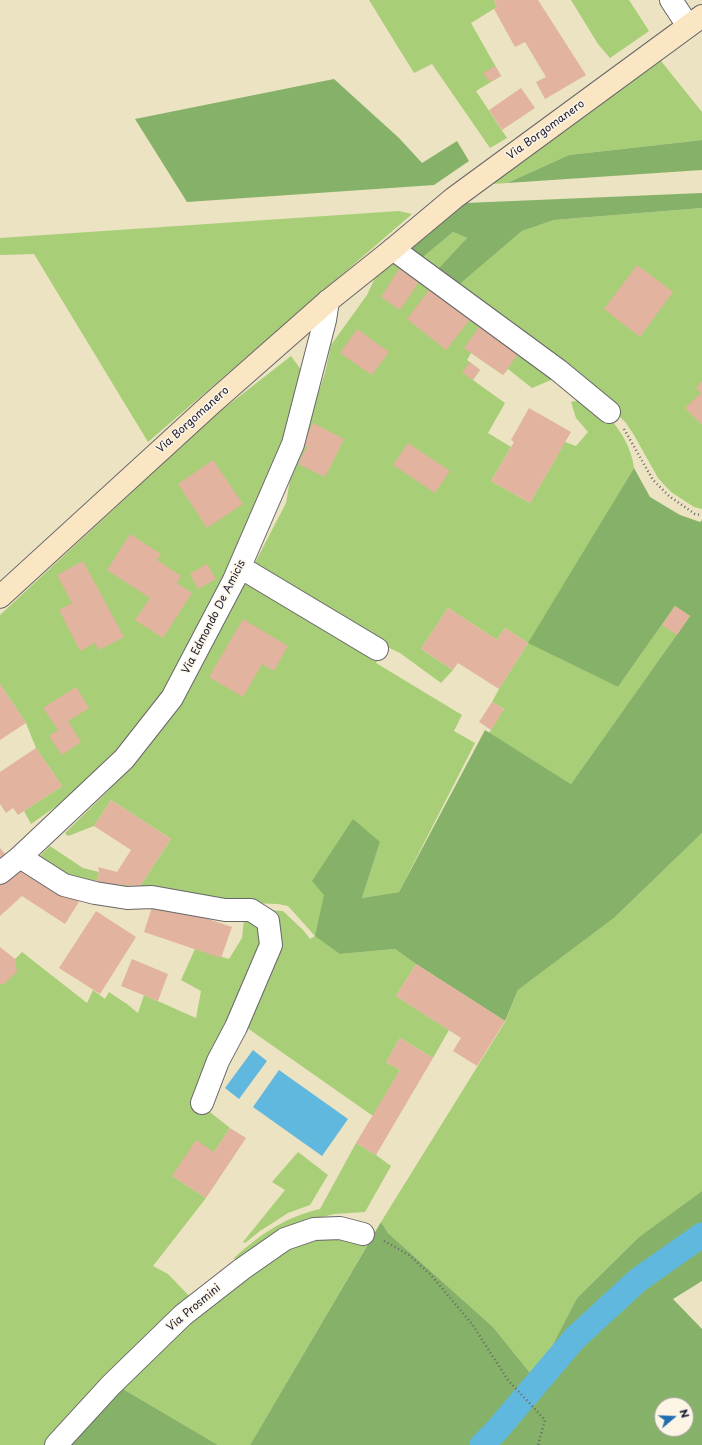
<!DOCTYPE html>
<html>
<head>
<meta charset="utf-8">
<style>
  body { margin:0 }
  #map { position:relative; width:702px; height:1445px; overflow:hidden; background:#ebe3c1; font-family:"Playpen Sans",sans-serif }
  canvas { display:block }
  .north { position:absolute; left:654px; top:1397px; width:40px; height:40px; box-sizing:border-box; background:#fcf5e5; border:1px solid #a5a1a1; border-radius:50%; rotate:71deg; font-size:11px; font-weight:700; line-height:16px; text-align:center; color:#22223b }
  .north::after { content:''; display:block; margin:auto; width:14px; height:18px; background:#1f6fb2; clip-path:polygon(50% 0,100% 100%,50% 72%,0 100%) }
</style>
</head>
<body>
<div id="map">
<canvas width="702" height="1445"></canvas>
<div class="north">N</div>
</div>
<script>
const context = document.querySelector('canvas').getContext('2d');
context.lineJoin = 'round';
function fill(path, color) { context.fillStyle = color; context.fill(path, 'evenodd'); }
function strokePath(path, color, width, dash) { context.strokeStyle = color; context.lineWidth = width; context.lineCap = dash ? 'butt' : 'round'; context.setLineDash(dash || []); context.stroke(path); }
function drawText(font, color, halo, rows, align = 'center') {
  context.font = font + ' "Playpen Sans",sans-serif'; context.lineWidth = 3; context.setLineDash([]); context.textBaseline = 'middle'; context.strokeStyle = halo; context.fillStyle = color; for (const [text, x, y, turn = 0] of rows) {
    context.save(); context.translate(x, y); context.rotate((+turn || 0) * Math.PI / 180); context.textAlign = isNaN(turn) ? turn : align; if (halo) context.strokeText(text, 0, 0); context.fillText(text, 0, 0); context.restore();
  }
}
const green = new Path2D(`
  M369,0h127l-2,1 3,6 -26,16 30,53 -25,15 31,47 -17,10 -58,-84 -18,9z
  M571,0h58l20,31 -39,27 -12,-14z
  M661,61l41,51v28l-133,15 -62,28 -16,1 67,-50z
  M702,208v301l-8,-2 -23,-15 -13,-14 -24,-43 -8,-12 -12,-12 -160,-122 68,-58 32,-11z
  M399,211l13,3 -264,228 -114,-188 -34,1v-17z
  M453,232l14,6 -34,36 -16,-12z
  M395,262l161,116 -24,10 -24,-19 -5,6 -32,-22 -4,7 13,10 -7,10 32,23 -17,30 23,14 -20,34 39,22 35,-61 11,4 12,-14 -12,-14 -5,-16 12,-3c7,5 17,10 23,16 14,13 26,34 28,53l-105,175 89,44 57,-81 15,10 -119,168 -82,-51 15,-24 -12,-7 7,-13 29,-46 -23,-15 -8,12 -49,-32 -27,41 32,21 -12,13 -41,-30 -15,-7 -9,17 86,52 -8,16 21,12 -76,149 -37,6 18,-56 -56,53 16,59 55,-5 21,15 -20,32 53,34 -16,28 -33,-20 -14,24 14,8 -27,46 -130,-91 26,-115 14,1 21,20 6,8 5,-3 -27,-30 -10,-2 -28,-1 -154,-14 -62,-27 16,-16 33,22 16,4 -3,11 44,3 31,-47 -60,-39 -17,26 -26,10 -3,-3 43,-42 17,-22 120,-187 41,-79 5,-29 34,-101 6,-28 36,-50 8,-17z
  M291,356l11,15 -18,68 -51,123 -71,131 -43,57 -61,55 -27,19 -7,-13 38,-25 -26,-38 -10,-25 -26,-39v-69l213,-198z
  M702,833v358l-63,46 -62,61 -42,81 -42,-52 -105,-94 -7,-11 124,-200 13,-32 96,-72z
  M244,919l14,4 6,25 -71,158 17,6 20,16 -16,24 -42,24 34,22 -53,68 15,8 25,26 -148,145h-45v-461h4l11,-25 7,-7 65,51 6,-13 12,9 4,-7 18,12 11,9 6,-18 52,23 5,-27 -20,-11 14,-31 34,10 13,-21z
  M356,1143l20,12 15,11 -26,46 -31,2 -19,5 -75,44 -6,-5c27,-24 51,-41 86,-49z
  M298,1152l30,23 -18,30 -22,8 -28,18 -15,12 -2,-1 42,-52 -13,-8z
  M324,1235l45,7 -119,203h-32l-95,-56 62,-67 99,-75z`);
const forest = new Path2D(`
  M334,79l65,59 23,25 35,-22 12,20 -35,24 -247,17 -52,-83z
  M702,140v30l-195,13 62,-28z
  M702,193v15l-148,12 -32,11 -68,58 -21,-15 34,-36 -14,-6 -36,30 -10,-10 59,-49z
  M634,468l16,29 30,18 20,7 2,-2v313l-88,85 -96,72 -13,31 -89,-57 -21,-15 -55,5 -25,-18 9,-41 -12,-14 41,-62 27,23 -18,56 37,-6 86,-162 86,54 119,-168 -15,-10 -57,81 -90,-44z
  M702,1191v90l-29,18 29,30v116h-452l131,-223 7,11 105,94 42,52 42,-81 62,-61zM662,1405h24v24h-24z
  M123,1389l95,56h-156z`);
const water = new Path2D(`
  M253,1050l14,11 -28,38 -14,-11z
  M279,1070l69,49 -26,37 -69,-49z`);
const canal = new Path2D(`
  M482,1445l15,-15 78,-92 63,-58 64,-45`);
const building = new Path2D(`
  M496,0h42l48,75 -41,24 -9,-17 10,-5 -21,-35 -10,5 -21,-38 3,-2 -3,-6z
  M495,66l6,10 -11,6 -7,-9z
  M521,88l14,20 -33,22 -13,-20z
  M637,265l36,27 -33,45 -36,-28z
  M401,266l20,13 -21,31 -19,-13z
  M432,286l40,31 -26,33 -39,-31z
  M481,324l39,27 -17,24 -39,-27z
  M357,329l32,23 -17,23 -32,-22z
  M470,362l10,8 -8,10 -10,-8z
  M702,381v44l-17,-17 16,-15 -5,-5z
  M529,408l42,24 -41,71 -39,-22 23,-39 -3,-2z
  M313,423l31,16 -19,38 -27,-13 9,-17 -5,-2z
  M408,443l42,28 -15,22 -42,-28z
  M213,460l30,44 -36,24 -29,-44z
  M130,534l31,20 -4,6 24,16 -4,7 15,10 -29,45 -28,-18 15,-22 -43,-28z
  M83,561l41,76 -25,13 -4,-7 -15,8 -21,-41 13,-7 -15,-28z
  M207,564l9,15 -18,10 -8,-15z
  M675,606l15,10 -13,19 -15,-10z
  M448,608l49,32 8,-12 23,15 -29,46 -41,-26 -5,7 -32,-21z
  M243,619l45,27 -14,25 -12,-7 -19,33 -34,-20z
  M0,684l26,39 -26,17z
  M76,687l13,21 -21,13 13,21 -19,13 -13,-19 9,-6 -15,-22z
  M492,702l12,7 -13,21 -12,-8z
  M36,748l26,38 -44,29 -5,-7 -7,5 -6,-9v-32z
  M111,800l60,39 -31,47 -44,-3 3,-11 -1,-5 19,5 14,-22 -37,-24z
  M0,848l9,11 -9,7z
  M23,863l56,39 -14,22 -43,-28 -22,20v-34z
  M154,901l78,26 -11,31 -77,-26z
  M96,911l40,26 -36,57 -41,-26z
  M0,947l15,12 2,13 -13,12h-4z
  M132,959l36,15 -10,27 -37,-15z
  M416,964l89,57 -28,45 -24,-15 8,-13 -65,-42z
  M400,1038l33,20 -57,97 -20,-12 44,-73 -14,-8z
  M230,1128l16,10 -40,60 -34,-22 24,-36 18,12z`);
const path = new Path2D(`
  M624,429l29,51 16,16 26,18 7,1
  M384,1241l25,14 22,20 41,49 36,56 37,40 -7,25`);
const minor = new Path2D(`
  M671,0l17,26
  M393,249l165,121 51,42
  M240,567l137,82
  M20,857l44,28 31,8 32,5 25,-1 73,13h26l17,11 3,24 -35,82 -18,34 -16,42
  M0,873l20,-16 104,-98 48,-61 62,-118 59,-136 32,-124 3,-19
  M56,1445l55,-60 72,-70 59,-46 43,-30 29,-10 26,-1 23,6`);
const secondary = new Path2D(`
  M0,597l211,-193 117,-103 65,-52 61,-51 248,-182`);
const streetNames = [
  ["Via Borgomanero",546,130,-36],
  ["Via Borgomanero",193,420,-42],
  ["Via Edmondo De Amicis",214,617,-63],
  ["Via Prosmini",194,1308,-40]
];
fill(green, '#a8ce78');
fill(forest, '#86b168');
fill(water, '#61b8de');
strokePath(canal, '#61b8de', 25);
fill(building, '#e2b39e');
strokePath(minor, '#68666a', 24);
strokePath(secondary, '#68666a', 24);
strokePath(path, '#68666a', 2.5, [1, 3]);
strokePath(minor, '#fff', 22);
strokePath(secondary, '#fbe6c4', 22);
drawText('11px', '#22223b', '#fcf5e5', streetNames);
</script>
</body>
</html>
